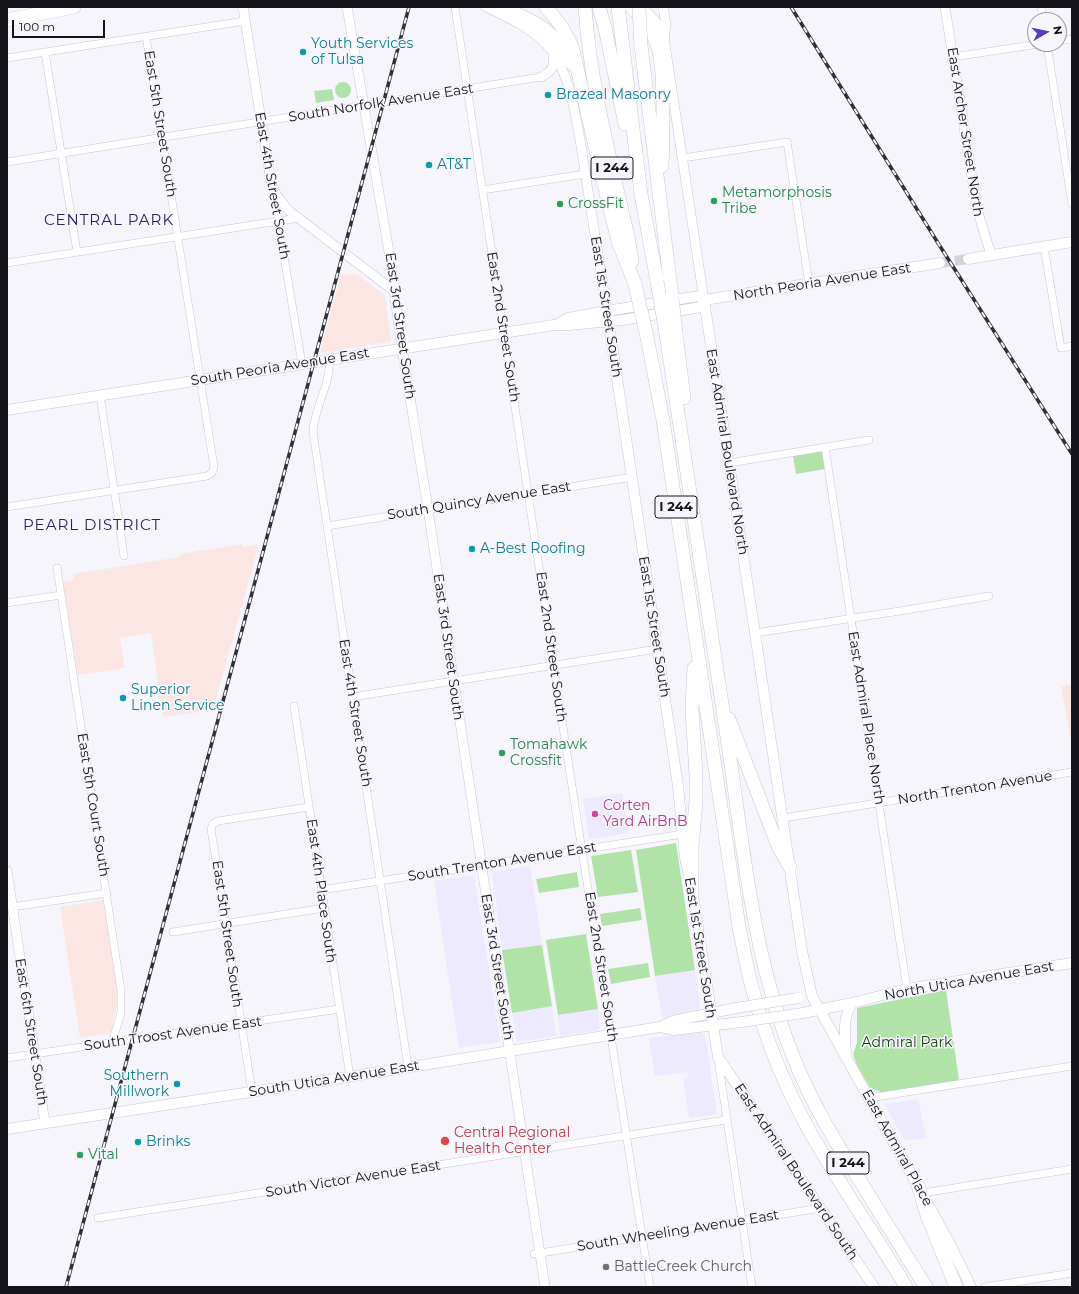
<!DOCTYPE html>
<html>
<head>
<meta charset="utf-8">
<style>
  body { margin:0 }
  #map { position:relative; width:1079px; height:1294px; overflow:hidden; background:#f6f5fc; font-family:Montserrat,sans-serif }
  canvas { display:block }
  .frame { position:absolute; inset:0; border:8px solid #15141a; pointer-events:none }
  .north { position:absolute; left:1027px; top:12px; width:40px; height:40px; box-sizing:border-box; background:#f6f5fc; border:1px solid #9c9ba2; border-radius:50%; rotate:81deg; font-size:11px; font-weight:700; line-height:16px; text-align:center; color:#15141a }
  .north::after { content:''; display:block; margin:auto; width:14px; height:18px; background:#4f41b8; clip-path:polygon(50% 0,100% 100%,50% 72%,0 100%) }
  .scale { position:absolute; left:12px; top:20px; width:93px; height:18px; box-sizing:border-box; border:2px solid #15141a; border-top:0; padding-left:5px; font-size:12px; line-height:14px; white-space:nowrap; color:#15141a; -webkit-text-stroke:3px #f6f5fc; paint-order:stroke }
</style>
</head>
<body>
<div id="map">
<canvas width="1079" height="1294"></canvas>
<div class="frame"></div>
<div class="north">N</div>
<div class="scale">100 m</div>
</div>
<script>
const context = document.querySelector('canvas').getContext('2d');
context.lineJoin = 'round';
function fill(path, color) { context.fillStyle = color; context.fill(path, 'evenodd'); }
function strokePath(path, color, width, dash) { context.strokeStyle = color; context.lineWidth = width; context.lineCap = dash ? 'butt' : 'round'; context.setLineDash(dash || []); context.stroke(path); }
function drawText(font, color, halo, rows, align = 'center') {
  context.font = font + ' Montserrat,sans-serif'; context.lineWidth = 3; context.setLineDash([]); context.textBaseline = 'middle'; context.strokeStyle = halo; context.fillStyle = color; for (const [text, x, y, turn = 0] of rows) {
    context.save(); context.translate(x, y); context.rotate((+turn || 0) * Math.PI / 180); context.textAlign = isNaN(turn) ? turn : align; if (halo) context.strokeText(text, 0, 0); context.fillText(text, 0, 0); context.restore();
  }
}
const built = new Path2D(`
  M622,793l7,40 -40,6 -6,-40z
  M530,866l12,79 -40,5 -10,-78z
  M474,875l26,165 -1,2 -40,6 -25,-167z
  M695,970l5,37 -1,2 -37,9 -7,-42z
  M552,1006l4,30 -39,6 -5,-29z
  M598,1009l2,18 -1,3 -39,6 -2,-21z
  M699,1033l6,1 12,80 -28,4 -6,-39 5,-1 -1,-6 -32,4 -6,-38z
  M918,1099l8,39 -21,3 -21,-37z`);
const industrial = new Path2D(`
  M357,274l26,20 2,3 6,43 -2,2 -69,11 21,-78z
  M242,544l1,3 16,-3 -46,166 -50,7 -12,-84 -31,5 5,30 -47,7 -15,-93 11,-2 -1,-6 107,-17v-3z
  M1072,684v64l-11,-62z
  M103,900l15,99 -7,34 -31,5 -20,-131z`);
const green = new Path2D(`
  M335 90a8 8 0 1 1 16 0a8 8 0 1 1-16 0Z
  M332,89l2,11 -18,3 -2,-12z
  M820,451l3,2 2,16 -29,5 -3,-18z
  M676,843l19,127 -40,6 -19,-126z
  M631,850l7,42 -40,5 -7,-41z
  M577,872l2,15 -40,6 -3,-14z
  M640,908l2,12 -40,6 -2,-12z
  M586,934l12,75 -40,6 -12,-75z
  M542,945l10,61 -40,7 -10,-63z
  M648,963l2,14 -39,7 -3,-15z
  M946,990l13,90 -79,13 -1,-2 -9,-3 -13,-23 -4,-11 4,-11v-35z`);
const secondaryTunnel = new Path2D(`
  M940,263l28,-4`);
const minor = new Path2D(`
  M455,7l116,773 79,507
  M1041,7l2,13
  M1059,41l13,-2
  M1047,44l25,160
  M45,52l32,200
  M953,57l86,-13
  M7,58l238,-37
  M683,158l104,-16 22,142
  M7,162l534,-85
  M482,190l103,-16
  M273,191l29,173
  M1044,247l17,101 11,-2
  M7,263l291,-45
  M329,360c2,25 -15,47 -16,72l95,635
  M100,395l24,161
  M825,447l82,542
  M729,463l140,-23
  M7,507l200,-31 5,-3 2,-6 -68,-431
  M327,526l305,-49
  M57,568l64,423v22l-9,30
  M7,603l54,-8
  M755,633l145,-22 89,-15
  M352,697l305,-48
  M294,706l56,371
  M783,818l289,-46
  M321,890l362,-56
  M12,907l95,-14
  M173,932l151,-24
  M7,1058l332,-49
  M718,1059l34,228
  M252,1092l-41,-263 2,-5 5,-3 91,-14
  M869,1098l203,-32
  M923,1193l149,-24
  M98,1218l628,-98
  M534,1254l287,-46
  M985,1287l87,-14`);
const tertiary = new Path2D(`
  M243,7l27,170 5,16 13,17 106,81
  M347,7l47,274v10l8,57 26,161 117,778
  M486,7c23,11 49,22 65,43 21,25 29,89 34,122 7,46 15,93 22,139
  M663,7l3,18 -2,13 40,262
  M945,7l32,202 14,46
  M541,77c11,-6 14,-9 12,-23
  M7,871l38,252`);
const secondary = new Path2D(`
  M968,259l104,-17
  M704,300l51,333 47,318 10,45 137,246 22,45
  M704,300l236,-37
  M607,311l71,475 7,72 7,31 26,168 156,230
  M559,323l9,-5 39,-7 92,-15 5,4
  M7,410l547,-85h15l53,-5 79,-13 3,-7
  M803,1013l49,-10 55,-14 165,-26
  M660,1027l14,3 67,-8
  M846,1054c-1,-19 -4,-34 6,-51
  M7,1129l316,-48 337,-54 13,-6 63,-13`);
const primary = new Path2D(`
  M639,7c11,8 20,17 25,31`);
const motorway = new Path2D(`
  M501,7c35,15 52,21 71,57
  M546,7l16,20 10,19 31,135 15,60 17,43
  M585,7c5,78 26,154 43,230l4,24
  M599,7l6,21 20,96
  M618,7l23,187 16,87
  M631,7c7,8 16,16 21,26 11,20 10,43 11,66 0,22 0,45 -1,67
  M7,20l67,-13
  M641,46l31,251
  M676,333l8,65
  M666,334c20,134 41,269 61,403 16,107 25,218 66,319 18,47 45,90 72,133 20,32 40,65 61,98
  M647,337l16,83 76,507c5,24 9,48 16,71 12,45 31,90 54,132 30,54 66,104 97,157
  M729,719l49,127 12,21
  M692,889v-42l4,-46v-27l-4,-65 2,-41
  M918,1185l9,30 29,72`);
const rail = new Path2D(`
  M791,7l147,236 134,211
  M66,1287l343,-1280`);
const secondaryBridge = new Path2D(`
  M736,1008l62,-10
  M741,1022l62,-9`);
const motorwayBridge = new Path2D(`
  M639,7l2,39
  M657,281l9,53
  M635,284l12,53
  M672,297l4,36`);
const markers = [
  [303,52,4,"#0f9aa8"],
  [548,95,4,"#0f9aa8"],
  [429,165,4,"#0f9aa8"],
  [714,201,4,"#2e9e5b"],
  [560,204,4,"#2e9e5b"],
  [472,549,4,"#0f9aa8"],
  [123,698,4,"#0f9aa8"],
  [502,753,4,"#2e9e5b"],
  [595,814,4,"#d1479c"],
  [177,1084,4,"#0f9aa8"],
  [445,1141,5,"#e0444e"],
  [138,1142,4,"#0f9aa8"],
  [80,1155,4,"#2e9e5b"],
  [606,1267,4,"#6b7280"]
];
const shields = [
  [612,168,42],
  [676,507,42],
  [848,1163,42]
];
const shieldNames = [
  ["I 244",612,168],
  ["I 244",676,507],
  ["I 244",848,1163]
];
const cultureNames = [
  ["Youth Services",311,44],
  ["of Tulsa",311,60],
  ["Brazeal Masonry",556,95],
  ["AT&T",437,165],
  ["A-Best Roofing",480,549],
  ["Superior",131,690],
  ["Linen Service",131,706],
  ["Southern",169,1076,"right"],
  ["Millwork",169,1092,"right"],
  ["Brinks",146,1142]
];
const streetNames = [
  ["South Norfolk Avenue East",381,103,-9],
  ["East 5th Street South",160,124,81],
  ["East Archer Street North",965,132,81],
  ["East 4th Street South",272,186,80],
  ["North Peoria Avenue East",822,282,-9],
  ["East 1st Street South",606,307,81],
  ["East 3rd Street South",400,326,82],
  ["East 2nd Street South",503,327,81],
  ["South Peoria Avenue East",280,367,-9],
  ["East Admiral Boulevard North",727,452,81],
  ["South Quincy Avenue East",479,501,-9],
  ["East 1st Street South",654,627,81],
  ["East 3rd Street South",448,647,82],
  ["East 2nd Street South",551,647,82],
  ["East 4th Street South",355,713,81],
  ["East Admiral Place North",866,718,81],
  ["North Trenton Avenue",975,788,-9],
  ["East 5th Court South",93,805,81],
  ["South Trenton Avenue East",502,862,-9],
  ["East 4th Place South",321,891,82],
  ["East 5th Street South",227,934,82],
  ["East 1st Street South",700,948,81],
  ["East 3rd Street South",497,967,81],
  ["East 2nd Street South",601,967,81],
  ["North Utica Avenue East",969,981,-10],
  ["East 6th Street South",31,1032,81],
  ["South Troost Avenue East",173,1034,-8],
  ["South Utica Avenue East",334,1079,-9],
  ["East Admiral Place",897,1148,61],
  ["East Admiral Boulevard South",796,1172,56],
  ["South Victor Avenue East",353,1179,-9],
  ["South Wheeling Avenue East",678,1231,-9]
];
const leisureNames = [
  ["Metamorphosis",722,193],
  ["Tribe",722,209],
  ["CrossFit",568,204],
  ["Tomahawk",510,745],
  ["Crossfit",510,761],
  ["Vital",88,1155]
];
const hotelNames = [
  ["Corten",603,806],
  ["Yard AirBnB",603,822]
];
const parkNames = [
  ["Admiral Park",907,1043]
];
const healthNames = [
  ["Central Regional",454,1133],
  ["Health Center",454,1149]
];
const worshipNames = [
  ["BattleCreek Church",614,1267]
];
const neighbourhoodNames = [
  ["CENTRAL PARK",109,221],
  ["PEARL DISTRICT",92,526]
];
fill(built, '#ede9fe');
fill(industrial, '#fce6e4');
fill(green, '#b1e3a9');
strokePath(secondaryTunnel, '#d4d3da', 10, [10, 5]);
strokePath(minor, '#c9c5d7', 8);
strokePath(tertiary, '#c9c5d7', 10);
strokePath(secondary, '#c9c5d7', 11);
strokePath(primary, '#c9c5d7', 12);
strokePath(motorway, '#c9c5d7', 14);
strokePath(minor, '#fff', 7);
strokePath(tertiary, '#fff', 9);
strokePath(secondary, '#fff', 10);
strokePath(primary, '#fff', 11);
strokePath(motorway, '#fff', 13);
strokePath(rail, '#313036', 3.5);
strokePath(rail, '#f6f5fc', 2, [6]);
strokePath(secondaryBridge, '#c9c5d7', 11, []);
strokePath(motorwayBridge, '#c9c5d7', 14, []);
strokePath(secondaryBridge, '#fff', 10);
strokePath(motorwayBridge, '#fff', 13);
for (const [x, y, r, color] of markers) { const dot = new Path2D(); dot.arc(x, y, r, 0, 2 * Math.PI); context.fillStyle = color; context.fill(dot); strokePath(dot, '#f6f5fc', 1.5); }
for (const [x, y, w] of shields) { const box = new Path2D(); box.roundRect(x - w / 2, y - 11, w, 22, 3); context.fillStyle = '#f6f5fc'; context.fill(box); strokePath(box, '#15141a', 1); }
drawText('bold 13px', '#15141a', null, shieldNames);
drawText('14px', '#0d838f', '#f6f5fc', cultureNames, 'left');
drawText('14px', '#15141a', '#f6f5fc', streetNames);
drawText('14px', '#27864d', '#f6f5fc', leisureNames, 'left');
drawText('14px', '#b23c85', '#f6f5fc', hotelNames, 'left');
drawText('14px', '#173e10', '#f6f5fc', parkNames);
drawText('14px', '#be3a42', '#f6f5fc', healthNames, 'left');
drawText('14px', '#5b616d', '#f6f5fc', worshipNames, 'left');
context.letterSpacing = '1px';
drawText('15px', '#28245e', '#f6f5fc', neighbourhoodNames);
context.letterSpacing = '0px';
</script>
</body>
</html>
